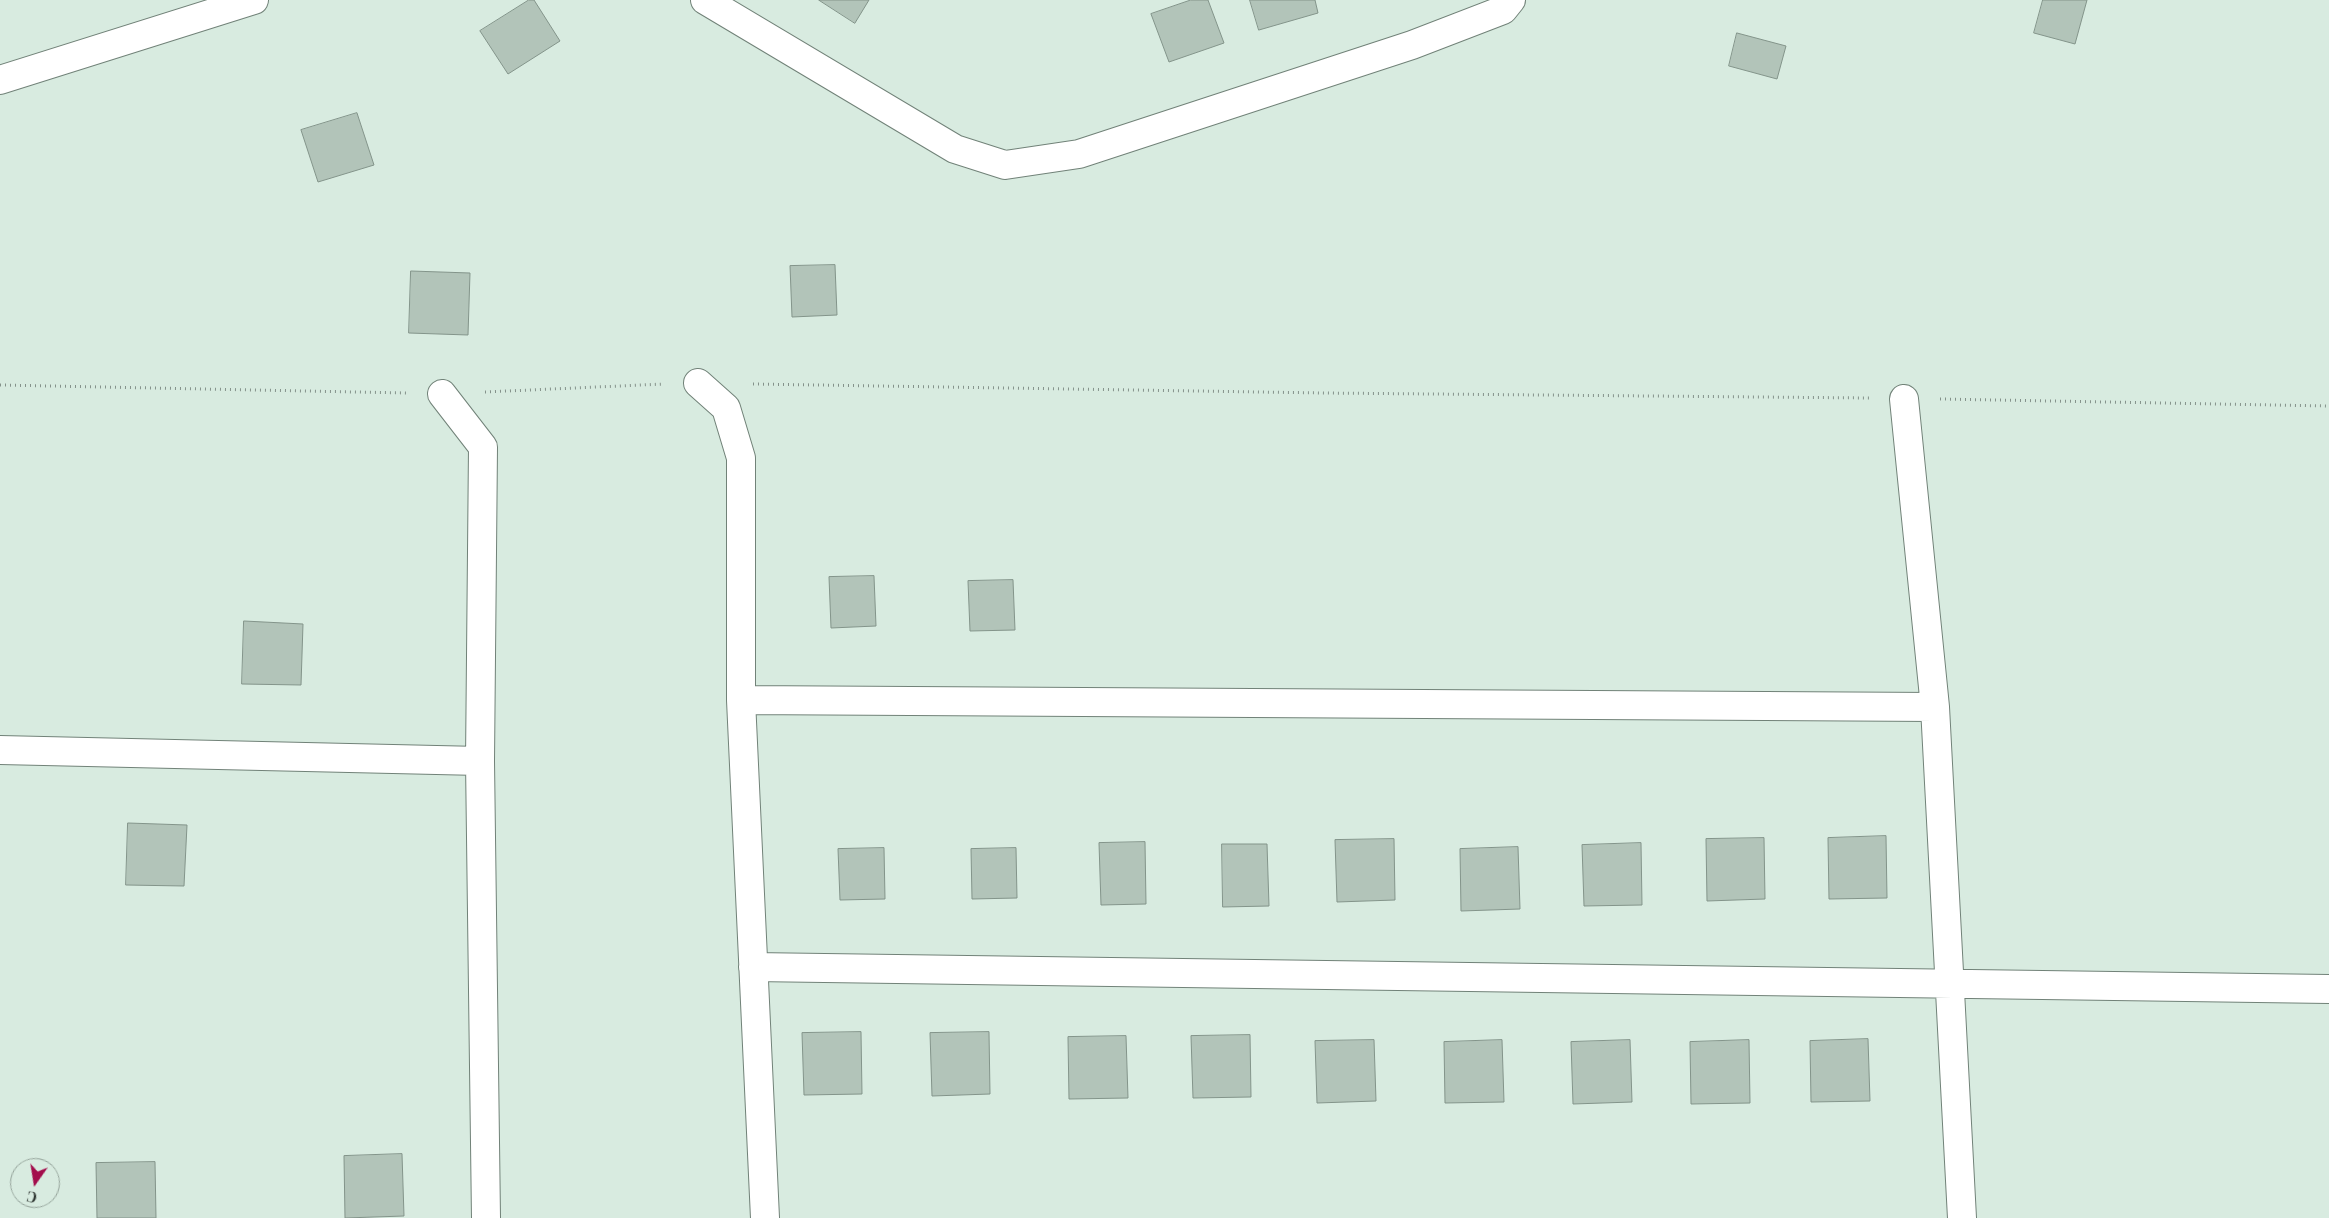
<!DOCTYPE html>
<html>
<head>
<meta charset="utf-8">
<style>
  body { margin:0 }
  #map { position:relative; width:2329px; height:1218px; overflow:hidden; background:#d8ebe0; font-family:"Playfair Display",serif }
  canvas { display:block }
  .north { position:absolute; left:10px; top:1158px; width:50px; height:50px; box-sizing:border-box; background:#d8ebe0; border:1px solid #95a49b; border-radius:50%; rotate:193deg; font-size:14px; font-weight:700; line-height:20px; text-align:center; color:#313934 }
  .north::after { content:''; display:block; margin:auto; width:18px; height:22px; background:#a30d4c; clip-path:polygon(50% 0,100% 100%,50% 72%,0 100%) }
</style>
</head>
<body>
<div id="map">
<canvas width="2329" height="1218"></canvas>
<div class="north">С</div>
</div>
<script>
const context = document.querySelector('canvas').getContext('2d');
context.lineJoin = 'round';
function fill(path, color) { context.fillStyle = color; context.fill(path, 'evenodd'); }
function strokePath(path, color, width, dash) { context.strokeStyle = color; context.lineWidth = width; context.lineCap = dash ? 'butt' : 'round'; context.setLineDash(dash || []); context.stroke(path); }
const building = new Path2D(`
  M529,0h5l26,41 -52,33 -28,-43z
  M819,0h50l-14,23z
  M1191,0h17l16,43 -55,19 -18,-48z
  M1250,0h65l3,13 -59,17z
  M2043,0h44l-12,44 -41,-11z
  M1737,33l49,13 -9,33 -48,-13z
  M357,113l17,52 -56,17 -17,-52z
  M835,265l2,50 -45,2 -2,-51z
  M411,271l59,2 -2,62 -59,-2z
  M874,576l2,50 -45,2 -2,-51z
  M1013,580l2,50 -45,1 -2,-50z
  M244,621l59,3 -2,61 -59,-1z
  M128,823l59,2 -3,61 -58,-1z
  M1886,836l1,62 -58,1 -1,-61z
  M1764,838l1,61 -58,2 -1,-62z
  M1394,839l1,61 -58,2 -2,-62z
  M1145,842l1,62 -45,1 -2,-62z
  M1641,843l1,62 -58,1 -2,-61z
  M1222,844h45l2,62 -46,1z
  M1518,847l2,62 -59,2 -1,-62z
  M884,848l1,51 -45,1 -2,-51z
  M1016,848l1,50 -45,1 -1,-50z
  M861,1032l1,62 -58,1 -2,-62z
  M989,1032l1,62 -58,2 -2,-63z
  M1250,1035l1,62 -58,1 -2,-62z
  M1126,1036l2,62 -59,1 -1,-62z
  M1868,1039l2,62 -59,1 -1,-61z
  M1374,1040l2,61 -59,2 -2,-62z
  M1502,1040l2,62 -59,1 -1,-61z
  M1630,1040l2,62 -59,2 -2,-62z
  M1749,1040l1,63 -59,1 -1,-62z
  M402,1154l2,62 -59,2 -1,-62z
  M155,1162l1,56h-59l-1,-55z`);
const path = new Path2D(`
  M753,384l570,9 546,5
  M0,385l407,8
  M485,392l179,-8
  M1940,399l389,7`);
const minor = new Path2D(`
  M705,0l250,149 50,16 74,-11 333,-109 91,-35 8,-10
  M0,80l254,-80
  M698,383l28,25 15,50v242l24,518
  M442,394l41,53 -3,314 6,457
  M1904,399l31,308 27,511
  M741,700l1194,7
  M0,750l480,11
  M753,967l1576,22`);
fill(building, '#b2c4b9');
strokePath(building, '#83948a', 1);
strokePath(minor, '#718278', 30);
strokePath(path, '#84918a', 3, [1, 4]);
strokePath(minor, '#fff', 28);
</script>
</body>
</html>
